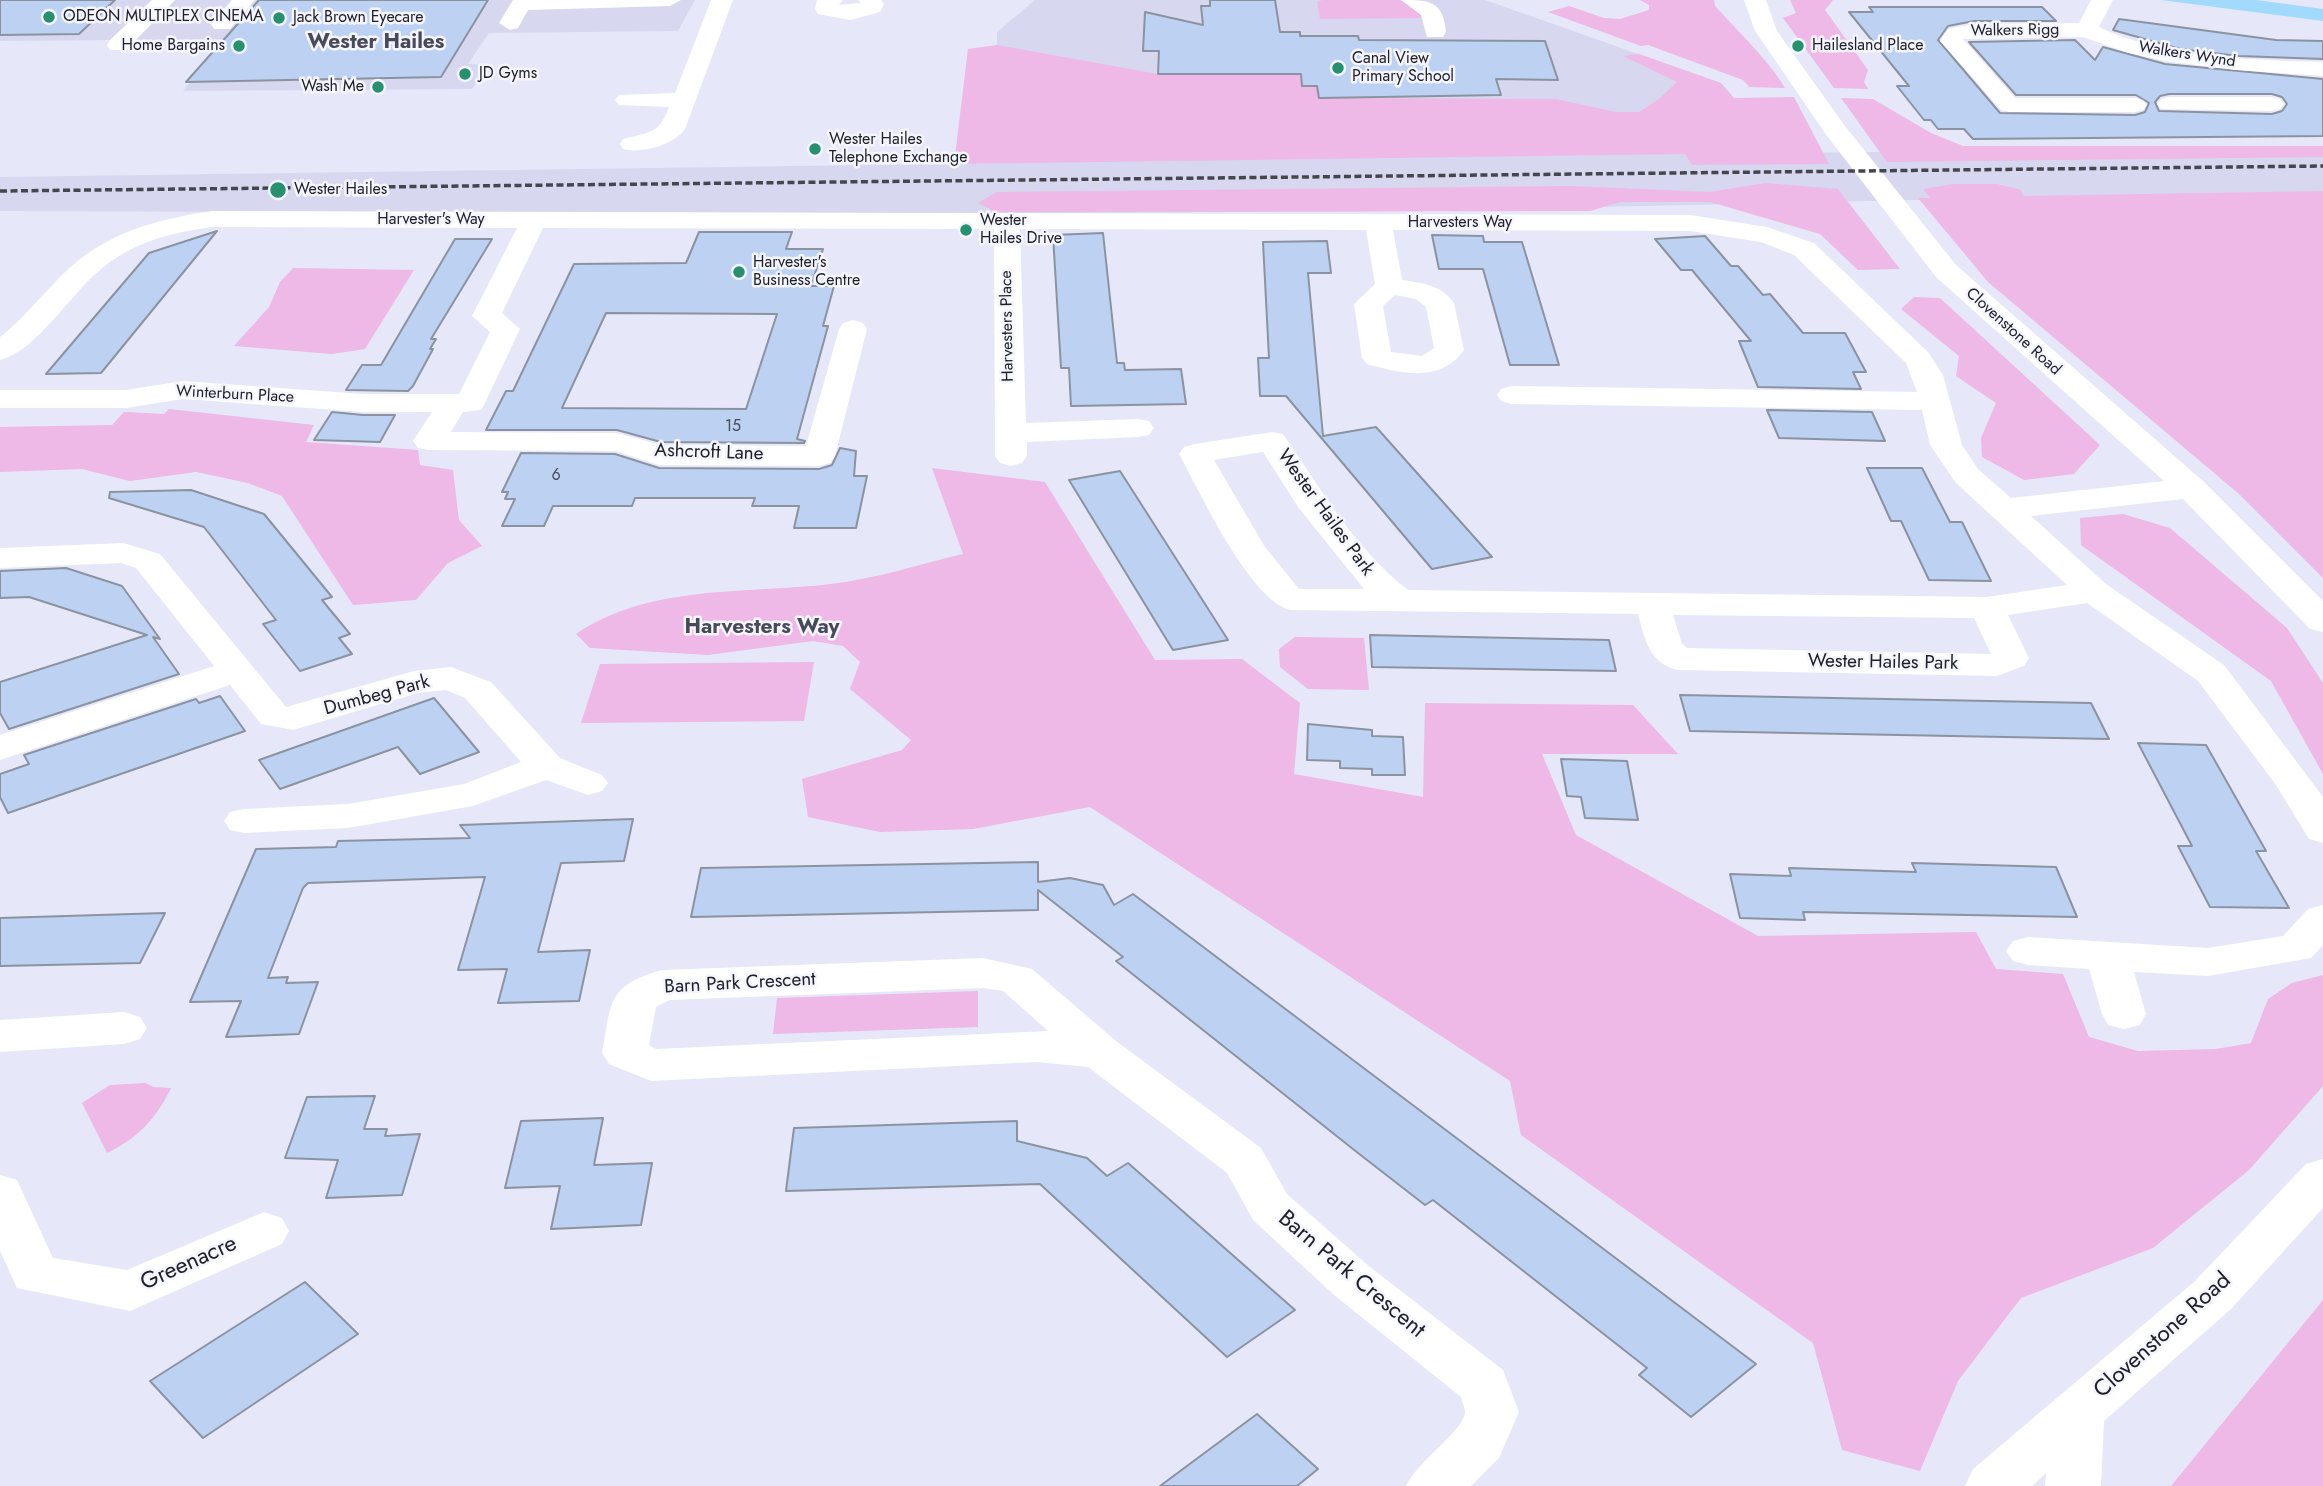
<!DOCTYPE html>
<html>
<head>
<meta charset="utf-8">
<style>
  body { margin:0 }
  canvas { display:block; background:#e6e7f8 }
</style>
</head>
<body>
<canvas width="2323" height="1486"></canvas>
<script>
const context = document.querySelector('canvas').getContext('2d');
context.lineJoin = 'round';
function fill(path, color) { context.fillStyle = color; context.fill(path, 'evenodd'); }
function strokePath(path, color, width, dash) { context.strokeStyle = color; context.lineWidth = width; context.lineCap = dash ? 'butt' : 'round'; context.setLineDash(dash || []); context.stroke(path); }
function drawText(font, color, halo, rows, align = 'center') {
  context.font = font + ' Jost,sans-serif'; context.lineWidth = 5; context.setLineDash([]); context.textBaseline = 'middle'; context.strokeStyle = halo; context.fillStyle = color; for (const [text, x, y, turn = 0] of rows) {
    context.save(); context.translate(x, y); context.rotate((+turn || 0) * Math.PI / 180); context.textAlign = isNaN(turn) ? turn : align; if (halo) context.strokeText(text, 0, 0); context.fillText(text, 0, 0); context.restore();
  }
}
const built = new Path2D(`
  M0,0h695l-17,31 -189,2 -21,31 20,1 -16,24 -289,2 42,-52 -225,2z
  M1035,0h450l236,83 -35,71 637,-7v44l-905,20 -529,3 -889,-3v-34l1015,-14 -18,-75v-56z`);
const green = new Path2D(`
  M1322,0h77l22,10v8l-101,1 -3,-17z
  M1640,0h74l1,6c21,23 56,57 70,82l-36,-1 -6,-7 -95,-35 -7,1 -93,-34 21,-6 35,12 16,1 29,-9v-5z
  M1790,0h43l-8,10 43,60 -4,12 4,7 -34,-1 -51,-70 13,-5z
  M997,45l161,29h143l2,12h14l2,12 237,1 60,13h23l20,-13 18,-17 -54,-26 16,-2 82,29 13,15 60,-1 35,67 -137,1 -7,-11 -731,10 14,-115z
  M1841,98l32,1 58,34 32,13h360v11l-436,5z
  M1765,183l73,6 62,80 -42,1 -38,-36 -110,-32h-90l-30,9 -594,1 -18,-9 19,-11 574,-6 138,6z
  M1954,184h43l24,6 2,6 300,-5v387l-84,-84 -251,-212 -70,-84h12l-7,-9z
  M293,268l121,2 -49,79 -33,5 -98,-8 35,-39 11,-25z
  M1914,297l26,1 160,147 -26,29 -50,6 -42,-23 -1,-19 15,-35 -40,-27 3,-20 -58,-47z
  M169,409l145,16 -8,17 112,8 2,15 33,5 6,50 23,26 -34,17 -32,37 -63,5 -71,-109 -34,-13 -52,-11 -66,9 -48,-12 -82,3v-45l112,-2 12,-13 40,2z
  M932,468l113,14 110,178 87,-1 58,44 -6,71 129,23 2,-94 208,2 45,49h-136l34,81 182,101 218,-4 20,37 67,5 26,63 49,14 78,-2 35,-6 17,-44 24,-16 31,-8v111l-74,84 -96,78 -132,50 -63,83 -38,90 -78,-21 -29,-107 -292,-208 -11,-54 -420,-274 -117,22 -93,3 -72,-15 -6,-38 100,-29 9,-10 -61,-51 10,-27 -17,-16 -30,-5 -105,14 -118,-7 -14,-14c73,-50 171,-40 255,-50 44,-5 89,-20 132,-30z
  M2123,514l47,14 117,100 36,55v91l-52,-93 -190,-136 -1,-27z
  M1295,637l69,1 5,52 -61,-1 -28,-22 -1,-18z
  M814,662l-10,59 -223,2 19,-59z
  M978,991v36l-205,7 4,-36z
  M145,1083l9,4 17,1c-15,31 -33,50 -64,65l-25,-50 28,-18z
  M2323,1300v186h-152z`);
const water = new Path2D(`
  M2161,0h95l67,9v12z`);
const building = new Path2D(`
  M0,0h115l-36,34 -79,1z
  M259,0h229l-47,77 -255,5z
  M1210,0h65l5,32h20v4h58l1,4 186,1 13,39 -62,-1 5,16 -182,3 -2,-12h-15l-1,-12h-143l1,-23h-16l2,-39 58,13 -2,-19h9z
  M1869,7h173l14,14h-82l-26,5 -10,14 62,73 135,2 10,-3 4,-9 -13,-8h-120l-47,-53 106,-2 20,20 8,-13 62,17 158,15v57l-350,3 -9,-10h-26l-7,-9h-7l-27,-34h12l-60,-74h24zM2169,94h103l10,3 5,7 -5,7 -10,3 -113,-3 -4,-9 5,-6z
  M2119,19l157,21 47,1v18l-84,-3 -59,-7 -67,-19z
  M217,231l-116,142 -55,1 103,-121z
  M699,232h93l-6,17h37l-12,37h23l-11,40h5l-31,113 8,2 -1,2 -143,-1 -44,-12h-131l20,-39h7l61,-127 112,-1zM606,313l171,1 -31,95 -184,-1z
  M1103,233l14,130h7l1,7 56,-1 5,35 -115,2 -2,-38h-8l-8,-133z
  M1432,235l51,1 1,6h38l37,123h-49l-27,-96h-44z
  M1705,236l26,30h7l25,29 7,-1 33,39h42l21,39h-13l8,17 -103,-2 -19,-46h12l-59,-71h-11l-26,-31z
  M455,239h37l-61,100h5l-6,10h3l-20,37 -5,5 -62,-1 16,-25h19z
  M1327,241l4,32h-23l15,163 53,-9 116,130 -60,12 -146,-173h-26l-2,-38h11l-6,-116z
  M1767,410l105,2 13,29 -106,-3z
  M332,412l31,3h32l-15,27 -66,-2z
  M840,448l16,3 -2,25h13l-11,52h-62l5,-22h-47l3,-8h-120l-3,8h-79l-9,20h-42l13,-27h-10l3,-7h-6l19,-39 94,1 44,14 160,1 13,-4z
  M1867,468h55l28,54h12l29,59 -62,-1 -28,-59h-10z
  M1120,471l108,169 -55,10 -104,-170z
  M191,490l73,24 68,83 -10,3 28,34 -11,4 13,16 -52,17 -37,-47 13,-4 -72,-93 -95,-29 1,-6z
  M66,568l56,18 38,53 -7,-2 26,37 -170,55 -9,-16v-31l147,-47 -118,-38 -29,1v-27z
  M1370,635l239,5 7,31 -244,-4z
  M1680,695l411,8 18,36 -419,-8z
  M220,696l25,35 -237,82 -8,-16v-23l29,-10 -5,-9 172,-56 3,4z
  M434,698l45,54 -59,22 -22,-27 -118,42 -21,-29z
  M1308,724l64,6v6l31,1 2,38h-33v-6l-32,-1v-7l-33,-1z
  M2138,743l68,2 60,106h-10l33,57 -79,-1 -32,-61h14z
  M1561,759l66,2 11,59 -53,-2 -4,-21 -14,-1z
  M633,819l-9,42 -63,2 -23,89 52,-2 -11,51 -81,2 9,-34 -49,1 27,-93 -177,6 -5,5 -35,90 20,-1 -2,6 32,-1 -19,52 -73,3 15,-36 -51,1 66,-153 80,-2 2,-6 132,-3 -10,-13z
  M1038,862v20l32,-4 33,7 11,20 19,-11 623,470 -65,53 -52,-42 8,-7 -214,-168 -8,5 -67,-52 -242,-192 7,-4 -85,-67v20l-347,7 10,-49z
  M1912,863l144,4 21,50 -274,-5 2,8 -65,-2 -10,-44 61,2 -2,-8 127,4z
  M165,913l-25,50 -140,3v-48z
  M375,1096l-11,33h23l-2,7 35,-2 -18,61 -76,3 12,-38 -53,-2 22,-61z
  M603,1118l-9,47 58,-2 -11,62 -90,4 9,-43 -55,2 16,-67z
  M1017,1121v20l70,17 20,18 21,-13 167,147 -68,47 -187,-173 -254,7 8,-63z
  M305,1282l53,52 -155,104 -53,-57z
  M1257,1414l61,55 -21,17h-137z`);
const minor = new Path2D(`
  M152,0h23l-49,50h-16l-3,-5 3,-5z
  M232,0h23l-25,29h-16l-3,-5z
  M513,0h168l-11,6 -142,4 -10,18 -8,2 -11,-7z
  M711,0h22l-48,129c-11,16 -43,25 -62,20l-3,-5 3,-5c27,-7 36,-5 46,-32l-50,-2 -4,-5 4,-5 56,-2z
  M817,0h26l-4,5 22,-2 -3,-3h23l3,4 -4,8 -30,8 -32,-6 -3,-5z
  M1401,0c28,0 42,0 45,32l-3,5h-16l-6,-22z
  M1744,0h22l11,31 68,95 111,139 247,216 120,120v31l-13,-3 -127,-130 -152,17 75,68 118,81 99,132v46l-14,-4 -33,-54 -78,-104 -111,-78 -79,12 21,43 -5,8 -27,10 -319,-6c-29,-7 -33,-30 -40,-56l-348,-4c-41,-11 -90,-118 -111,-156l5,-7 11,-3 77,-12 11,2c38,55 72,115 125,156l579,7 80,-12 -111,-102 -26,-38 -8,-35 -410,-6 -11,-3 -4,-6 4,-6 11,-3 405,6 -11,-29 -112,-108 -33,-13 -71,-11 -297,-1 9,50c20,3 40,5 52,23l10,47c-24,34 -64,23 -97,14l-5,-6 -8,-54 21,-20 -9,-54 -346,-1 6,194 112,-4 11,2 5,7 -5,7 -11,2 -111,5v14l-5,7 -11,3 -11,-3 -5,-7 -1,-227 -451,-1 -41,85 18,16 -35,74 -4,7 -18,2 -12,20 166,1 44,12 145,1 33,-117 4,-6 10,-3 10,3 4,6 -32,127 -5,7 -11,3 -160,-1 -44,-14 -186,-1 -11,-2 -5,-7 19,-29h-69l-180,-13 -57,9h-126v-18h126l57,-9 180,13h96l31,-62 -18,-16 45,-88 -305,-1c-42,6 -80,15 -113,44 -29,24 -63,80 -99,89v-23c23,-18 41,-41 61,-61 43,-43 92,-56 151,-65l1478,4 77,12 47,16 114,109 15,23 19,70 16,24 33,29 153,-17 -228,-204 -109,-141 -72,-105zM1395,295l21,4 10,8 8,41 -12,8 -31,-4 -8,-46zM1263,452l35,55 66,82h-65l-34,-42 -51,-87zM1673,615l301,3 17,36 -304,-6 -5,-4z
  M2091,0h22l-14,27c63,31 155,33 224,35v14l-87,-6 -71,-9 -40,-9 -42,-15 -120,2 52,59h120l8,2 4,5 -4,5 -8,2h-126l-8,-2 -61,-69 8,-12 26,-5 105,-1z
  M2169,97h103l8,2 4,5 -4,5 -8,2 -111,-2 -4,-5 4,-5z
  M123,543l37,11 126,153 128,-36 37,-4 40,15 69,76 42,17 6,8 -6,8 -14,4 -42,-15 -73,26 -125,22 -104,5 -14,-3 -6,-9 6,-9 14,-3 104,-5 116,-20 57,-22 -56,-64 -19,-8 -28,3 -125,37 -32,-6 -31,-39 -230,75v-25l214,-69 -78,-98 -15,-5 -121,5v-20z
  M2323,905v40l-12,13 -103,18 -74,-4 12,42 -6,11 -16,4 -16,-4 -6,-11 -13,-45 -61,-4 -15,-4 -7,-10 7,-10 15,-4 180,11 75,-12 25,-27z
  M983,958l49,11 84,72 145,107 26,46 83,73 133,103 16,42 -20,46 -28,28h-65c12,-25 56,-54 59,-73 0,-5 -3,-12 -4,-16l-127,-102 -81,-75 -26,-47 -139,-106 -51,-5 -386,19 -42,-17 -7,-11c10,-51 4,-67 60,-83zM983,988l20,3 45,40 -392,18 -7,-4 7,-38 14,-7z
  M124,1012l16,5 7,11 -7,11 -16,5 -124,8v-32z
  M2323,1159v49l-92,101 -127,112 -3,65h-56l1,-13 -14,13h-67l8,-17 222,-188 111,-117z
  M0,1175l17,5 36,78 74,12 137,-58 18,6 7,13 -7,13 -152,67 -113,-23 -17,-37z`);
const rail = new Path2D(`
  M0,191l2323,-25`);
const markers = [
  [49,17,7,"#27906e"],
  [279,18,7,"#27906e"],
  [239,46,7,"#27906e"],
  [1798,46,7,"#27906e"],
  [1338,68,7,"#27906e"],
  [465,74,7,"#27906e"],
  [378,87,7,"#27906e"],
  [815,149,7,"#27906e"],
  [278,190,9,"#27906e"],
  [966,230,7,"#27906e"],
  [739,272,7,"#27906e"]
];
const farPoinames = [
  ["ODEON MULTIPLEX CINEMA",63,17],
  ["Jack Brown Eyecare",293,18],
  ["Home Bargains",225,46,"right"],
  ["Hailesland Place",1812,46],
  ["Canal View",1352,59],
  ["Primary School",1352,77],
  ["JD Gyms",479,74],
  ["Wash Me",364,87,"right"],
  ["Wester Hailes",829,140],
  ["Telephone Exchange",829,158],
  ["Wester Hailes",294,190],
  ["Wester",980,221],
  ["Hailes Drive",980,239],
  ["Harvester's",753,263],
  ["Business Centre",753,281]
];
const farStreetnames = [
  ["Walkers Rigg",2015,31,-1],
  ["Walkers Wynd",2187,55,9],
  ["Harvester's Way",431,220],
  ["Harvesters Way",1460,223],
  ["Harvesters Place",1008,326,-91],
  ["Clovenstone Road",2013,332,42],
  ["Winterburn Place",235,395,3]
];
const numberNames = [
  ["15",733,427],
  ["6",556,476]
];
const streetNames = [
  ["Ashcroft Lane",709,453,2],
  ["Wester Hailes Park",1325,513,54],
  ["Wester Hailes Park",1883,663,1],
  ["Dumbeg Park",377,696,-15],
  ["Barn Park Crescent",740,984,-3]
];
const farDistrictnames = [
  ["Wester Hailes",376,43]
];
const neighbourhoodNames = [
  ["Harvesters Way",762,628]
];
const nearStreetnames = [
  ["Greenacre",189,1264,-24],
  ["Barn Park Crescent",1351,1275,40],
  ["Clovenstone Road",2163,1336,-42]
];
fill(built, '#d7d8ef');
fill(green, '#eeb8e7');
fill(water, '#a2dafd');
fill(building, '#bdd1f2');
strokePath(building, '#8b93a1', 2);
fill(minor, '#fff');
strokePath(rail, '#45454d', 3.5, [7, 3.5]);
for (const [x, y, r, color] of markers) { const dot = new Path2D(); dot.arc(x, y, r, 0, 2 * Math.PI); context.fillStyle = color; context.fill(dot); strokePath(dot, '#f4f5ff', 2.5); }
drawText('16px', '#202026', '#f4f5ff', farPoinames, 'left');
drawText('16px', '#202026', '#f4f5ff', farStreetnames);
drawText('16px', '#474c59', null, numberNames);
drawText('19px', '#202026', '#f4f5ff', streetNames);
drawText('bold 21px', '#494a57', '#f4f5ff', farDistrictnames);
drawText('bold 21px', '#494a57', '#f4f5ff', neighbourhoodNames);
drawText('23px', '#202026', '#f4f5ff', nearStreetnames);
</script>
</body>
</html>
